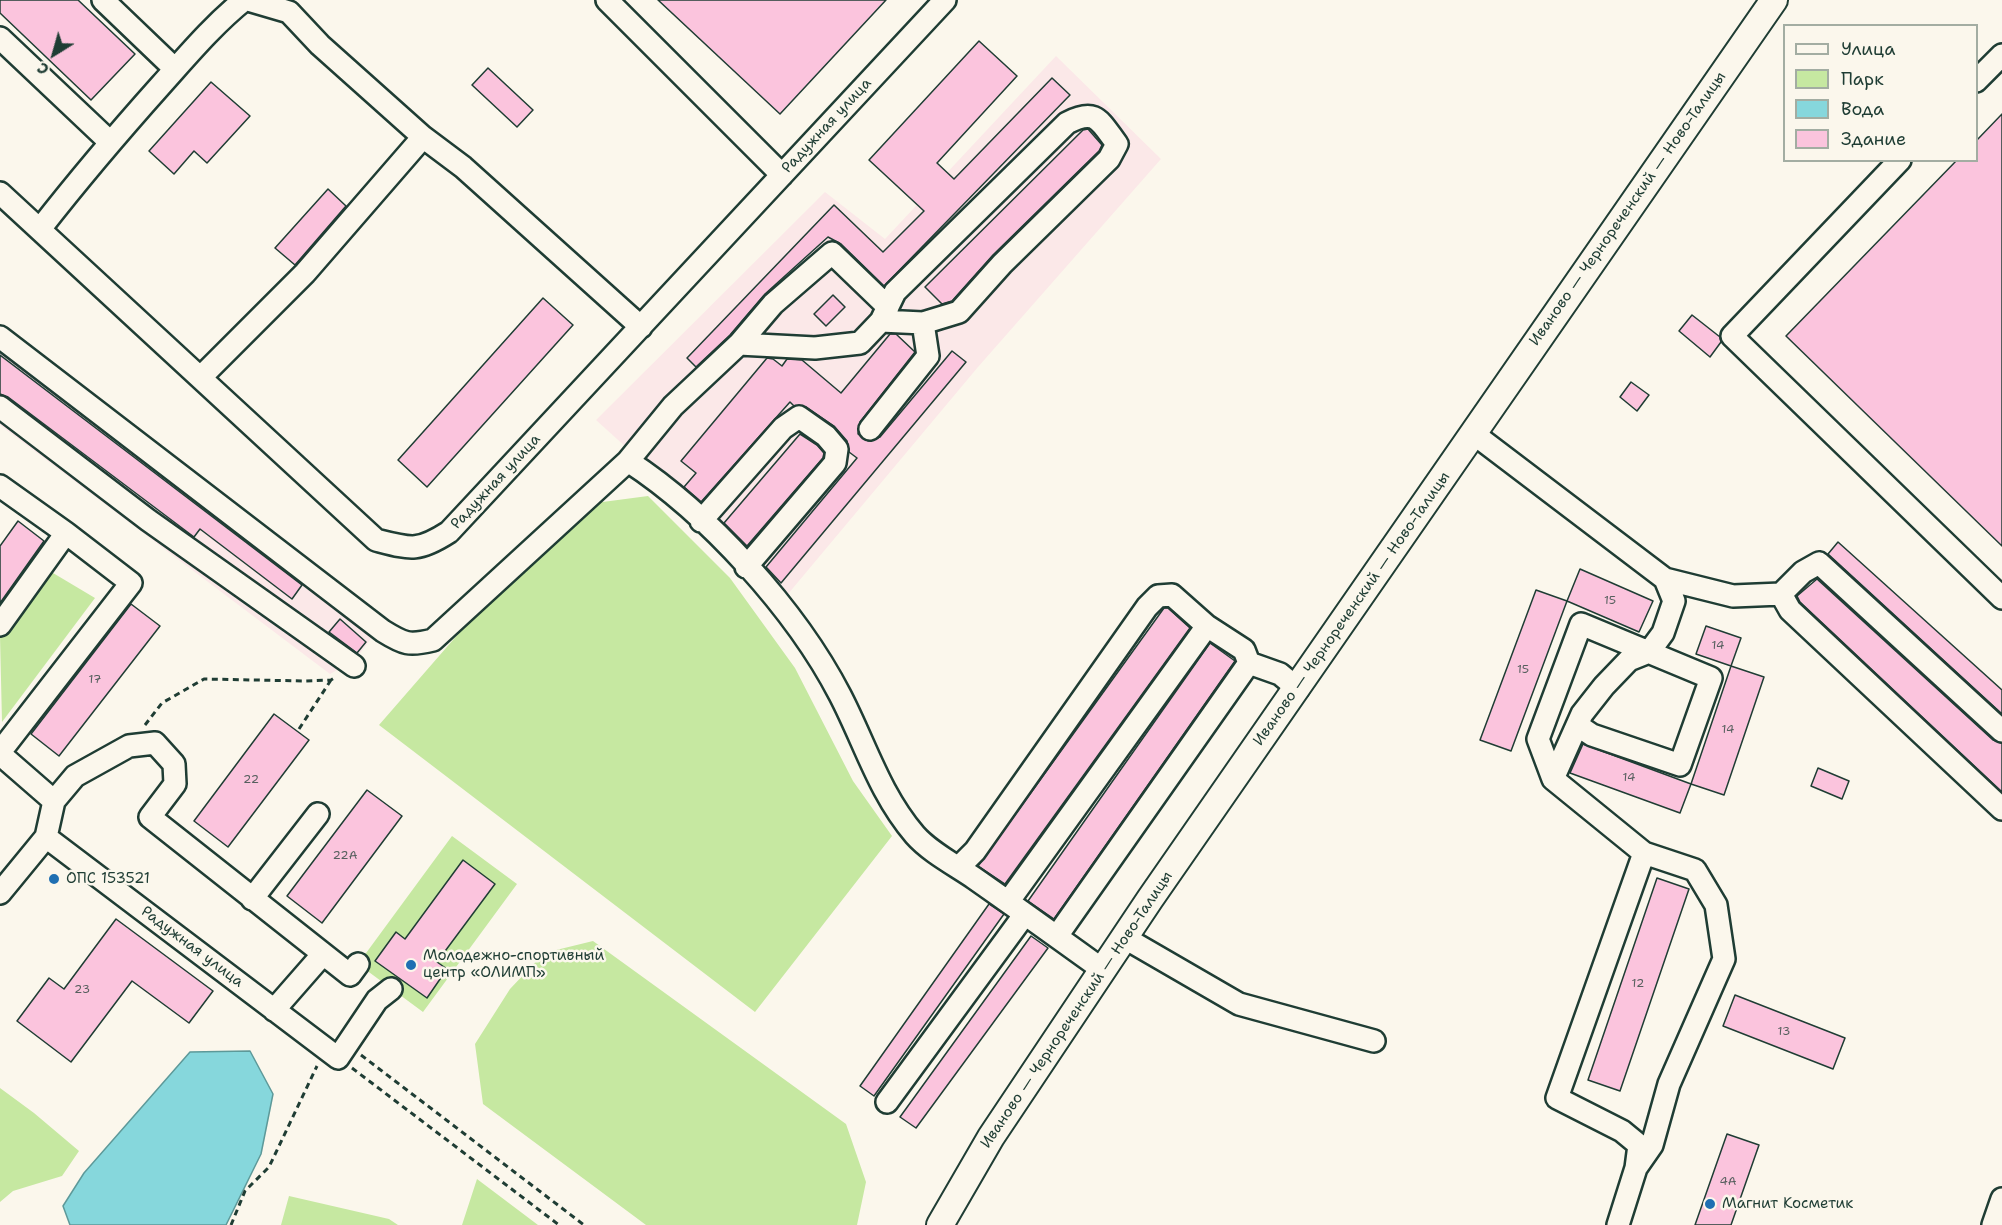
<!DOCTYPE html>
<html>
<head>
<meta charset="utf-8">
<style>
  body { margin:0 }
  #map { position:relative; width:2002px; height:1225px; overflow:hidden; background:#fbf7ec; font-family:"Shantell Sans",sans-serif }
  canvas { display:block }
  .legend { position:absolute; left:1783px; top:24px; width:195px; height:138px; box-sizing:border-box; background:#fbf7ec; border:2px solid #a3ada2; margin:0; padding:8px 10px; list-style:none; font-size:18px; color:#1f3d34 }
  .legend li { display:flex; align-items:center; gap:12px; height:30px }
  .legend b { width:30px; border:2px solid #a3ada2 }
  .north { position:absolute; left:24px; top:24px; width:60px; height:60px; -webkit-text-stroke:4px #fbf7ec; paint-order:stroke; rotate:217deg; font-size:16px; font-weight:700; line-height:24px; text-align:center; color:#1f3d34 }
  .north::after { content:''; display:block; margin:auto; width:21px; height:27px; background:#1f3d34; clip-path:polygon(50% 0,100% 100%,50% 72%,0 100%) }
</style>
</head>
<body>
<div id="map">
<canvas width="2002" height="1225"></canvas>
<ul class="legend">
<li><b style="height:8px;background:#fbf7ec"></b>Улица</li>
<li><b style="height:16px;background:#c6e8a1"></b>Парк</li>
<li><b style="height:16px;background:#86d7dc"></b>Вода</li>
<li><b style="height:16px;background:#fbc4dd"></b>Здание</li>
</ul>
<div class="north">С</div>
</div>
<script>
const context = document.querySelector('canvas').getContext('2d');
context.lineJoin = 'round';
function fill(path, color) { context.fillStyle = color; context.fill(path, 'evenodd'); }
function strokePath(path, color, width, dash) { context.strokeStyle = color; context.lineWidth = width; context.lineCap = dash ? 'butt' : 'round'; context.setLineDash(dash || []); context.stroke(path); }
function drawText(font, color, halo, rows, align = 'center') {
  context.font = font + ' "Shantell Sans",sans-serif'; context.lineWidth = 5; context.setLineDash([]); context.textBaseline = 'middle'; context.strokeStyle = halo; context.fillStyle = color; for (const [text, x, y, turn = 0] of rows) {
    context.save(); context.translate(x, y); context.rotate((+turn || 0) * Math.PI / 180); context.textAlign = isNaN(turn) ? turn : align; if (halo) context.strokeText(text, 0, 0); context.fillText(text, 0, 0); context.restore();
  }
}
const built = new Path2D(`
  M1056,56l105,103 -183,208 -190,227 -192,-174 229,-228 60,47z
  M0,338l376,294 -21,28 -25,14 -330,-249z`);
const green = new Path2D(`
  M648,496l82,82 65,90 58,113 39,55 -137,176 -376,-287 87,-100 129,-122z
  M48,570l47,28 -93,124 -2,-86z
  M452,836l65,48 -94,128 -65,-48z
  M593,941l253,183 20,58 -9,43h-211l-163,-121 -8,-60 35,-55 34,-36z
  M0,1088l34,25 45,38 -17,25 -49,15 -13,11z
  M477,1179l61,46h-76z
  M289,1196l100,23 9,6h-117z`);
const water = new Path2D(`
  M250,1051l23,43 -12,60 -35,71h-156l-7,-19 21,-33 106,-121z`);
const building = new Path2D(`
  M0,0h78l57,54 -44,46 -91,-87z
  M658,0h228l-106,114z
  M979,41l38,35 -80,87 17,16 98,-101 18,17 -186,191 -43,-42 -13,-7 -63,57 -35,41 -34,32 -9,-9 147,-153 49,47 41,-41 -55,-51z
  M488,68l45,42 -16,17 -45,-42z
  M211,82l39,34 -43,47 -13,-12 -20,23 -25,-23z
  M2002,114v432l-216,-210 171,-176h20v-20z
  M1088,129l14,16 -3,6 -106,104 -41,46 -10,3 -17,-17 158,-157z
  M328,189l18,17 -51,59 -20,-17z
  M833,295l12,12 -19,19 -12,-12z
  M543,298l30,27 -146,162 -29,-27z
  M1692,315l28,22 1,5 -11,15 -31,-26z
  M890,334h6l19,18 -55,70 -2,12 10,7 12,-4 72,-86 14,11 -185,221 -15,-16 91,-109 -8,-6 -2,-11 -13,-15 -28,-19 -12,-1 -4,-4 -89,100 -17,-15 12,-14 -15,-12 86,-103 6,1 9,7 5,-7 15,1 39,33z
  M0,355l302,230 -10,14 -92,-70 -6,8 -186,-140 -8,-3z
  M1631,382l18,13 -12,16 -17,-14z
  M800,434l17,11 7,8 -1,5 -76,88 -23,-23z
  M18,521l26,20 -44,62v-57z
  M1838,542l164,148v24l-174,-160z
  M1580,569l73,32 -14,31 -72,-31z
  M1817,579l176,161 9,3v49l-202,-190 -3,-6z
  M1536,590l31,11 -56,150 -31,-11z
  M131,604l29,22 -101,130 -28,-22z
  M1164,608h4l22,20 -185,256 -27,-18z
  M340,619l26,23 -9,11 -28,-21z
  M1706,626l35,12 -10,28 -35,-12z
  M1210,643l25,18 -181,258 -26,-18z
  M1731,666l33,11 -40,118 -33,-11z
  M274,714l35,26 -81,107 -34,-26z
  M1583,744l108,40 -11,29 -110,-40z
  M1818,768l31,13 -7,18 -31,-13z
  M367,790l35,26 -80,107 -35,-27z
  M463,860l32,24 -58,78 10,7 -20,29 -52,-37 21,-29 9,7z
  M1657,878l32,11 -69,202 -32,-11z
  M989,904l15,10 -130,182 -14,-10z
  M116,919l97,72 -24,32 -57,-42 -61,81 -54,-41 32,-43 15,11z
  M1031,936l17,12 -132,180 -16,-11z
  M1735,995l110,43 -12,31 -110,-43z
  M1727,1134l32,11 -28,80h-36z`);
const path = new Path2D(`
  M145,725l17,-22 42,-24 101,2 26,-1 5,-3
  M299,729l32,-49
  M361,1055l223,170
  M352,1068l207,157
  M231,1225l14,-34 24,-24 48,-101`);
const minor = new Path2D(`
  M103,0l72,69
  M248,0l41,12 31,33 103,92
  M607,0l175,175
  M0,38l110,104
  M1976,81l26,-26
  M1900,160l-168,176 270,262
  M0,193l376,347c35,9 42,12 73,-8l496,-532
  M40,229c39,-50 79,-97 121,-144 27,-30 52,-60 83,-85
  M881,321l14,-29 172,-169c29,-15 32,-3 50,21l-8,15 -107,105 -43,48 -36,11
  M0,337l383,294c21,13 26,15 50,9l195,-179c80,52 168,149 212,234 25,48 39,98 75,140 15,17 40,30 59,43 43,30 86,61 129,92
  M739,344l34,-40 59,-51 56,54
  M201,377l104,-104 118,-136 40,30 178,160
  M0,407l148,113 206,146
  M1474,434l191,145 9,22 -11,32 -14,19 -20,8 -25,26 -22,28 -29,65 91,74 51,17 21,35 8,54 -55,125 -17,61 -16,23
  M628,461l45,-55 66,-62 76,4 45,-5 21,-22 42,2 5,33 -58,73
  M0,486l66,47
  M701,521l82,-93 16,-11 27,19 11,13 -2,14 -89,104
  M1665,579l68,17 48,-2 22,-22 16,-9 183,168
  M1781,594l9,16 212,199
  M0,625l66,-92 65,50 -131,169
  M0,754l54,47 -8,36 -46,56
  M1553,779l-15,-40 43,-115 130,54 -31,87 -88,-30 -15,-10
  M54,801l21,-25 54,-30 26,-3 19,21 1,20 -25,33 200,158 8,-11
  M46,837l292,221 39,-58 14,-11
  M959,867l16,-16 172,-244 11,-11 14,-1 35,31
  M252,899l66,-85
  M1008,902l199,-276 37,24 5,13
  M1057,936l192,-273 31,11 18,15
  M1125,938l114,66 135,37
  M274,1010l49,-56
  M887,1102l138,-188
  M1618,1225l18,-57 3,-23 -17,-14 -65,-33 87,-245
  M1993,1225l9,-26`);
const major = new Path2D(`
  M940,1225l51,-88 159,-238 624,-899`);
const markers = [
  [54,879,6,"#1f6fb2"],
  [411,965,6,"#1f6fb2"],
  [1710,1204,6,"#1f6fb2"]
];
const numberNames = [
  ["15",1610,601],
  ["14",1718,646],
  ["15",1523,670],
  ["17",95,680],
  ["14",1728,730],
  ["14",1629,778],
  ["22",251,780],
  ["22А",345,856],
  ["12",1638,984],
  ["23",82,990],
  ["13",1784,1032],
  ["4А",1728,1182]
];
const streetNames = [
  ["Радужная улица",827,126,-47],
  ["Иваново — Чернореченский — Ново-Талицы",1628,209,-55],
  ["Радужная улица",496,482,-47],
  ["Иваново — Чернореченский — Ново-Талицы",1352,609,-55],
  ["Радужная улица",192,947,37],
  ["Иваново — Чернореченский — Ново-Талицы",1077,1010,-56]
];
const poiNames = [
  ["ОПС 153521",66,879],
  ["Молодежно-спортивный",423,956],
  ["центр «ОЛИМП»",423,973],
  ["Магнит Косметик",1722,1204]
];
fill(built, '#fbe8e8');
fill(green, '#c6e8a1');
fill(water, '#86d7dc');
strokePath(water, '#5d9999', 1.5);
fill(building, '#fbc4dd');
strokePath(building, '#1f3d34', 1.5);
strokePath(minor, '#1f3d34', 26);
strokePath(major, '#1f3d34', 30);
strokePath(path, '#1f3d34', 3, [6, 4.5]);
strokePath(minor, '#fbf7ec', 21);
strokePath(major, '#fbf7ec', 26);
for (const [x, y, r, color] of markers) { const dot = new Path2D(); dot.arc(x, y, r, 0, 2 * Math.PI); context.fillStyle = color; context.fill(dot); strokePath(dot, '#fbf7ec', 2); }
drawText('12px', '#565f5e', null, numberNames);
drawText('15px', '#1f3d34', '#fbf7ec', streetNames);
drawText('15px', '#1f3d34', '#fbf7ec', poiNames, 'left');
</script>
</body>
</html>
